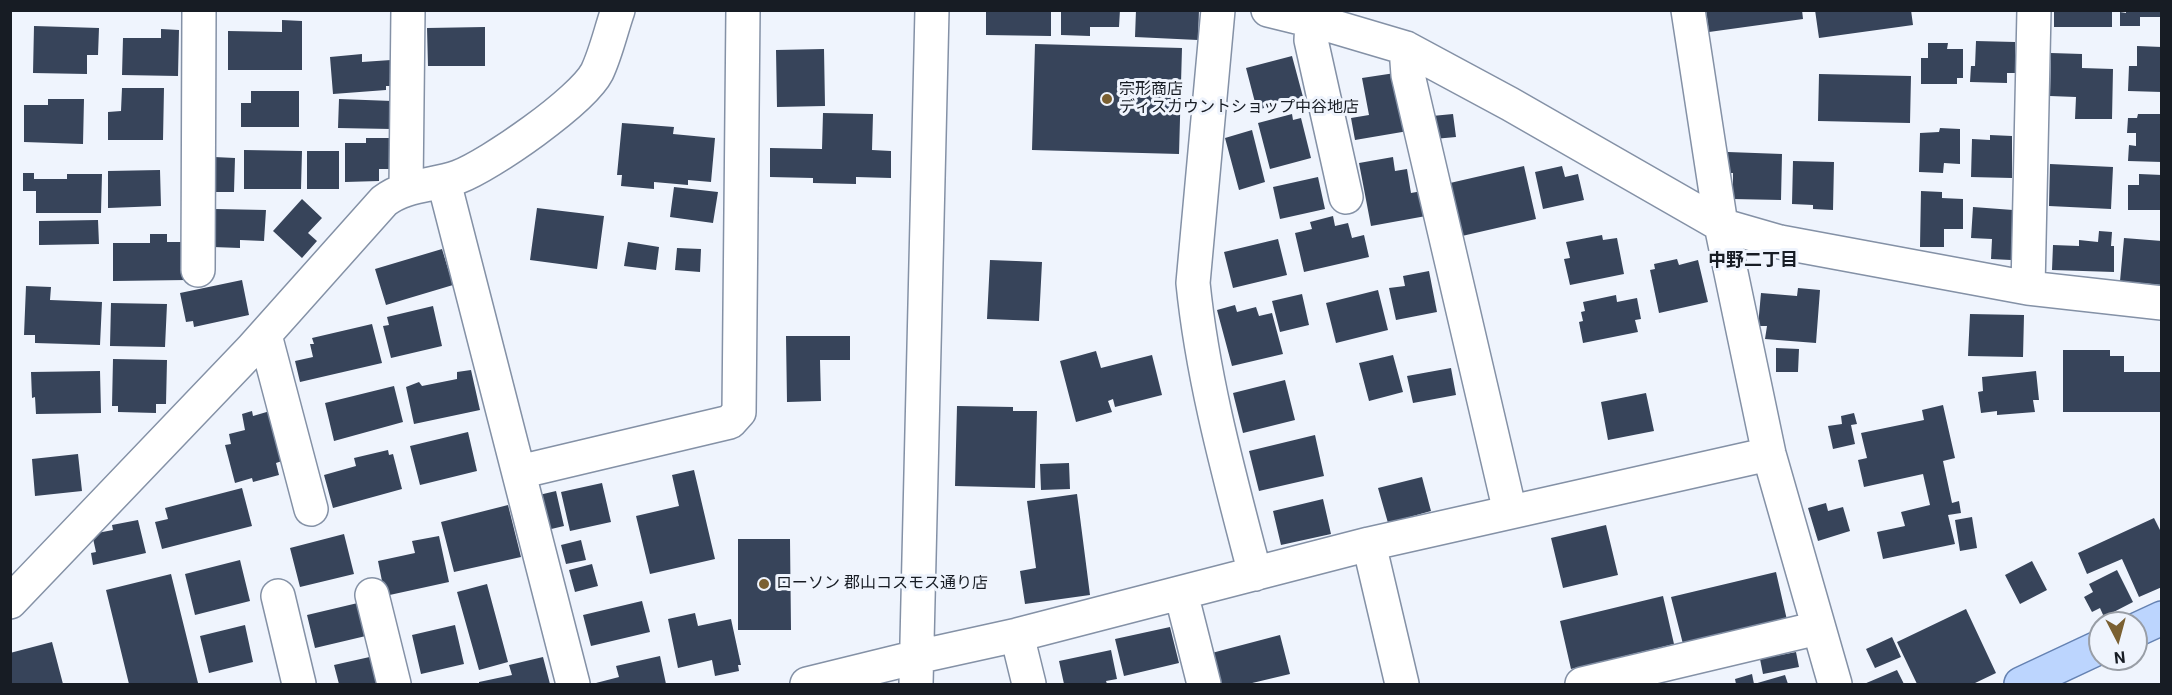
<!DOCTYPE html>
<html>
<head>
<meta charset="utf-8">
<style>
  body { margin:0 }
  #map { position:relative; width:2172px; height:695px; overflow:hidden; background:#eff4fd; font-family:Roboto,sans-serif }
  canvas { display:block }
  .frame { position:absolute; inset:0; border:12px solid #171c24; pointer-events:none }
  .north { position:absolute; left:2088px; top:611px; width:60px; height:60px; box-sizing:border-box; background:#eff4fd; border:2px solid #999ea6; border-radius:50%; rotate:174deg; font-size:16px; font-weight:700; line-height:24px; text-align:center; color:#171c24 }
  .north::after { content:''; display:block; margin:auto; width:21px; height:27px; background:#7a6032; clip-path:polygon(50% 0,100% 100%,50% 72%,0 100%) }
</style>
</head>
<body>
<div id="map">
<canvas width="2172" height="695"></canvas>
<div class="frame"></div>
<div class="north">N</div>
</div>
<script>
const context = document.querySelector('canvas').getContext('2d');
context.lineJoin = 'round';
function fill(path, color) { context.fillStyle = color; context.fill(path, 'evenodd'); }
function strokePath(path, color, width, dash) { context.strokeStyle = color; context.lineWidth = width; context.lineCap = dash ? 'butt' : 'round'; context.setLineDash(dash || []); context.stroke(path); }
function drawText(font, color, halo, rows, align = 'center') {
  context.font = font + ' Roboto,"Noto Sans JP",sans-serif'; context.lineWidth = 6; context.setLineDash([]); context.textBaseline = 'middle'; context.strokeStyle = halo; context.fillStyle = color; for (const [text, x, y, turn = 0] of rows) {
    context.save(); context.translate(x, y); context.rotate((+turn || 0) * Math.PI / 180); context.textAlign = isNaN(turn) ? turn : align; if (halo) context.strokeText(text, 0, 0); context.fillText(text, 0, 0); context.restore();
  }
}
const building = new Path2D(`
  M986,10h65v26l-65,-1z
  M1061,10h59l-1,17h-29v9l-29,-1z
  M1136,10h63l-1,30 -63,-3z
  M1706,10h96l1,9 -94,13z
  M1815,10h96l2,15 -94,13z
  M2054,10h58v17h-58z
  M2126,10h36v7h-22v9h-20v-14l6,1z
  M282,20l20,1v49h-74v-39l54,1z
  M34,26l65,2 -1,27h-11v19l-54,-1z
  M485,27v39h-57l-1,-38z
  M161,29l18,1 -1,46 -56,-1 1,-37h38z
  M1976,41l39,1v31h-8v10l-37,-1 1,-16h4z
  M1928,43h20l-1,6h16v29h-6v6h-36v-26h7z
  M1035,44l147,4 -3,106 -147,-4z
  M2137,46l25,1v45l-34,-1 1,-25h8z
  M824,49l1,57 -48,1 -1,-57z
  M2051,53l31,1v14l31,1 -1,50h-37l1,-22 -26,-1z
  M362,54v8l29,-2 2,26h-7v4l-53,4 -3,-37z
  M1292,56l11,41 -46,13 -11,-42z
  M1395,73l5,27h-3l1,9 6,-1 4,23 -53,9 -4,-22 18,-3 -7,-37z
  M1819,74l92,2 -1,47 -92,-2z
  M122,88h42l-1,52h-55v-28l13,-1z
  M251,91h48v36h-58v-24h10z
  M48,99h36l-1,45 -59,-2v-37h24z
  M339,99l53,2 -1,28 -53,-1z
  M823,113l50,1 -1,36 19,1v27l-35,-1v7l-43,-1v-5l-43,-1v-29l52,1z
  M1292,114l1,6 8,-2 10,40 -41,11 -12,-46z
  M1453,114l3,23 -22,2 -2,-23z
  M2138,114h24v48l-34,-1 1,-16 7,1v-13h-9l1,-15h9z
  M622,123l52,4 -1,7 42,4 -4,44 -23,-2v5l-34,-3v7l-33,-3 1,-11h-5z
  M1940,128l20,1v35l-16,-1 -1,10 -24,-1 1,-39 19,-1z
  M1252,130l13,52 -26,8 -14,-52z
  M1990,135l22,1v42l-41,-1 1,-38 18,1z
  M366,138h24v31h-11v12l-34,1v-39h21z
  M244,150l58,1 -1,38h-57z
  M307,151h32v38h-32z
  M1728,152l54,2 -1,46 -48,-1v-26h-5z
  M214,157l21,1 -1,34h-21z
  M1393,157l2,14 12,-2 4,24 11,-2 4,25 -55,10 -12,-63z
  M1793,161l41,1 -1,48 -20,-1v-4l-21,-1z
  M2050,164l63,3 -2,42 -62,-3z
  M1524,166l12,53 -74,17 -12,-53z
  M1562,166l3,11 13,-3 6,26 -41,9 -8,-37z
  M160,170l1,36 -53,2v-37z
  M23,173h11v6h33v-5h35l-1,39h-65v-22h-13z
  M2139,174l23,1v35h-34v-25h11z
  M1318,177l7,32 -45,10 -7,-32z
  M674,187l44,5 -5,31 -43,-6z
  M1921,191l21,1v6l21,1v30h-19v18h-24z
  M302,199l20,19 -14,15 9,8 -15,17 -29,-27z
  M1973,207l40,3 -2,50 -20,-1 1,-20 -21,-1z
  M537,208l67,8 -7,53 -67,-9z
  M215,209l51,1 -2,31 -24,-1v8l-27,-1z
  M1333,216l2,10 13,-3 4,15 12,-3 5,22 -65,15 -9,-39 17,-4 -2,-7z
  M98,220l1,24 -60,1v-24z
  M2099,231l13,1 -1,14h3v26l-62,-2 1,-25 26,1v-6l19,2z
  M150,234h17v8h19l1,38 -74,1v-38h37z
  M1602,235l1,5 14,-2 7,36 -54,11 -6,-26 6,-1 -4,-16z
  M2124,238l38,3v44l-42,-4z
  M1278,239l9,36 -54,13 -9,-36z
  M628,242l31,5 -3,23 -32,-4z
  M677,248l24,1 -1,23 -25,-2z
  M442,249l11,36 -67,20 -11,-36z
  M1677,259l2,6 19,-5 10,42 -49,11 -9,-43 5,-1 -1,-5z
  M990,260l52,2 -3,59 -52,-2z
  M1429,271l8,41 -41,8 -7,-32 16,-2 -2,-10z
  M242,280l7,35 -55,12 -1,-6 -7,1 -6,-29z
  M26,286l25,1 -1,13 52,2 -2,43 -65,-2v-8h-11z
  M1798,288l22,2 -4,53 -51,-4 2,-13h-9l3,-33 36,3z
  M1378,290l10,40 -52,13 -10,-40z
  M1302,294l7,31 -29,7 -8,-31z
  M1616,295l1,7 20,-4 4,21 -6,1 3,12 -55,11 -4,-21 4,-1 -2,-9 4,-1 -2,-9z
  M111,303l56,1 -2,43 -55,-1z
  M1235,305l2,7 19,-5 3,9 13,-3 11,41 -51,12 -15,-56z
  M433,306l9,40 -51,12 -8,-32 6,-1 -2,-8z
  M1970,314l54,1 -1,42 -55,-1z
  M372,324l10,39 -82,19 -5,-21 18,-4 -3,-13h4l-2,-6z
  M786,336h64v24h-30l1,41 -34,1z
  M1776,348l23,1 -1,23h-22z
  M2063,350h47v6h14v16h38v40h-99z
  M1096,351l5,17 51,-13 10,40 -47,12 -2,-8 -5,2 4,11 -36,10 -16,-61z
  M1393,355l10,37 -34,9 -10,-38z
  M113,359l54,1 -1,44h-10v9l-38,-1v-6h-6z
  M1451,368l5,27 -43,8 -6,-27z
  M471,370l9,40 -66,14 -8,-37 13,-5 3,4 35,-7v-7z
  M100,371l1,42 -65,1 -1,-17 -3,1 -1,-26z
  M2036,371l3,29h-6l2,12 -38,3v-4l-16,2 -3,-21 5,-1 -1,-14z
  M1285,380l10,40 -52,13 -10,-40z
  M394,386l9,36 -69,19 -9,-38z
  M1646,393l8,38 -46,9 -7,-38z
  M1943,405l12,53 -12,3 9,42 7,-2 2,12 -13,2 7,29 -72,15 -6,-27 28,-6 -4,-14 29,-7 -7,-31 -59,13 -6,-27 9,-2 -6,-25 63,-13 -2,-10z
  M957,406l56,1v4h24l-2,77 -80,-2z
  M252,411l1,5 17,-5 12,50 -6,2 3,12 -26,7 -1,-4 -17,5 -10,-38 6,-1 -2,-10 16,-4 -3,-16z
  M1854,413l3,11 -6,1 4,19 -22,5 -5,-23 14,-2 -1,-8z
  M468,432l9,39 -57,14 -10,-39z
  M1315,435l9,41 -65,15 -10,-40z
  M388,450l1,5 4,-1 9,35 -69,19 -9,-33 32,-9 -2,-8z
  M78,454l4,37 -47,5 -3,-37z
  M1069,463l1,26 -29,1 -1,-26z
  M694,470l21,89 -65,15 -14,-58 43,-10 -7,-31z
  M1422,477l9,34 -43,12 -10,-35z
  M602,483l9,39 -41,9 -9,-39z
  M242,488l10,38 -90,23 -7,-27 13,-3 -3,-11z
  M556,491l8,35 -17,4 -8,-35z
  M1077,494l13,101 -65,9 -5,-33 16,-3 -9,-67z
  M1323,499l8,35 -50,11 -8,-34z
  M1826,503l2,8 15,-4 7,24 -32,10 -10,-33z
  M508,505l13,52 -67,15 -13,-50z
  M1972,517l5,31 -17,3 -5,-31z
  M2154,518l8,16v53l-23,10 -17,-38 -35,15 -9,-21z
  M138,520l8,33 -53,12 -2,-12 5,-1 -4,-18 21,-4 -1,-5z
  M1606,525l12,50 -55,13 -12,-50z
  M344,534l10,40 -54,13 -10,-39z
  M439,536l10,46 -64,14 -7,-35 37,-8 -3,-12z
  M738,539h52l1,91h-53z
  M581,540l5,20 -20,4 -5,-19z
  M240,560l10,41 -55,14 -10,-41z
  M2032,561l15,29 -27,14 -15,-29z
  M592,564l6,22 -23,6 -6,-22z
  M2117,570l16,32 -29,15 -4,-9 -8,4 -8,-15 9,-5 -4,-8z
  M1776,572l11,48 -104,24 -12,-47z
  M171,574l27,109 -69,1 -23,-94z
  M487,584l21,78 -29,8 -22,-78z
  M1663,596l11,48 -103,25 -11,-48z
  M642,601l8,31 -59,14 -8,-31z
  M362,602l8,33 -55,13 -8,-33z
  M1966,609l30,64 -23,11h-56l-20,-42z
  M695,613l3,13 33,-7 10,46h-3l1,6 -24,5 -3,-16 -34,8 -10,-49z
  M245,625l8,37 -44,11 -9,-37z
  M455,625l9,39 -43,10 -9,-39z
  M1170,627l9,36 -55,13 -9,-37z
  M1280,635l10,39 -42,10h-32l-8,-30z
  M1892,637l9,20 -26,11 -9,-19z
  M52,642l11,42h-53v-31z
  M1111,650l6,29 -11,2 1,3h-43l-5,-23z
  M1796,652l3,15 -36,7 -3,-15z
  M374,656l7,28h-42l-5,-19z
  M660,656l6,28h-70v-1l23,-6 -3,-11z
  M543,657l7,27h-71v-2l33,-7 -3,-10z
  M1897,670l7,14h-40z
  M1752,674l2,10 31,-9 3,9h-52l-1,-5z`);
const minor = new Path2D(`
  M1218,10l-25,273c10,99 37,195 62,291
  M1268,10l57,14 81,24 104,56 211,121 59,17 248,46 134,15
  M1688,10l33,215 48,229 66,230
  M1312,21l-1,19 35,157
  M1406,48l2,27 102,437
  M444,182l129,502
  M406,189l2,-179
  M198,270l1,-260
  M2028,288l6,-278
  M265,335l46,174
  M519,472l211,-50 9,-10 4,-402
  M1369,544l33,140
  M1181,593l23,91
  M372,595l22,89
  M278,596l21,88
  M10,602l241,-252 133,-149c22,-17 49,-15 74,-24 32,-12 124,-76 139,-105 9,-19 14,-42 21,-62
  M1017,635l12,49
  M807,684l110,-27 100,-22 352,-91 400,-90
  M916,684l16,-674
  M1582,684l236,-56`);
const major = new Path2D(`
  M2136,630l26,-12
  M2021,684l79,-37`);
const markers = [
  [1107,99,6,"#7a6032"],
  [764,584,6,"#7a6032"]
];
const poiNames = [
  ["宗形商店",1119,90],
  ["ディスカウントショップ中谷地店",1119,108],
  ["ローソン 郡山コスモス通り店",776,584]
];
const neighbourhoodNames = [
  ["中野二丁目",1753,261]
];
fill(building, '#37445a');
strokePath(minor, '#8491a6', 36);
strokePath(major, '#6582b2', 36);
strokePath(minor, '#fff', 33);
strokePath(major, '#bcd5fe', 33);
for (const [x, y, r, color] of markers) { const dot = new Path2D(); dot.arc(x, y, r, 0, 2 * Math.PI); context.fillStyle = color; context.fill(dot); strokePath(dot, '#eff4fd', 2); }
drawText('16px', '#171c24', '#eff4fd', poiNames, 'left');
drawText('bold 18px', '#171c24', '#eff4fd', neighbourhoodNames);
</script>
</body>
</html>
